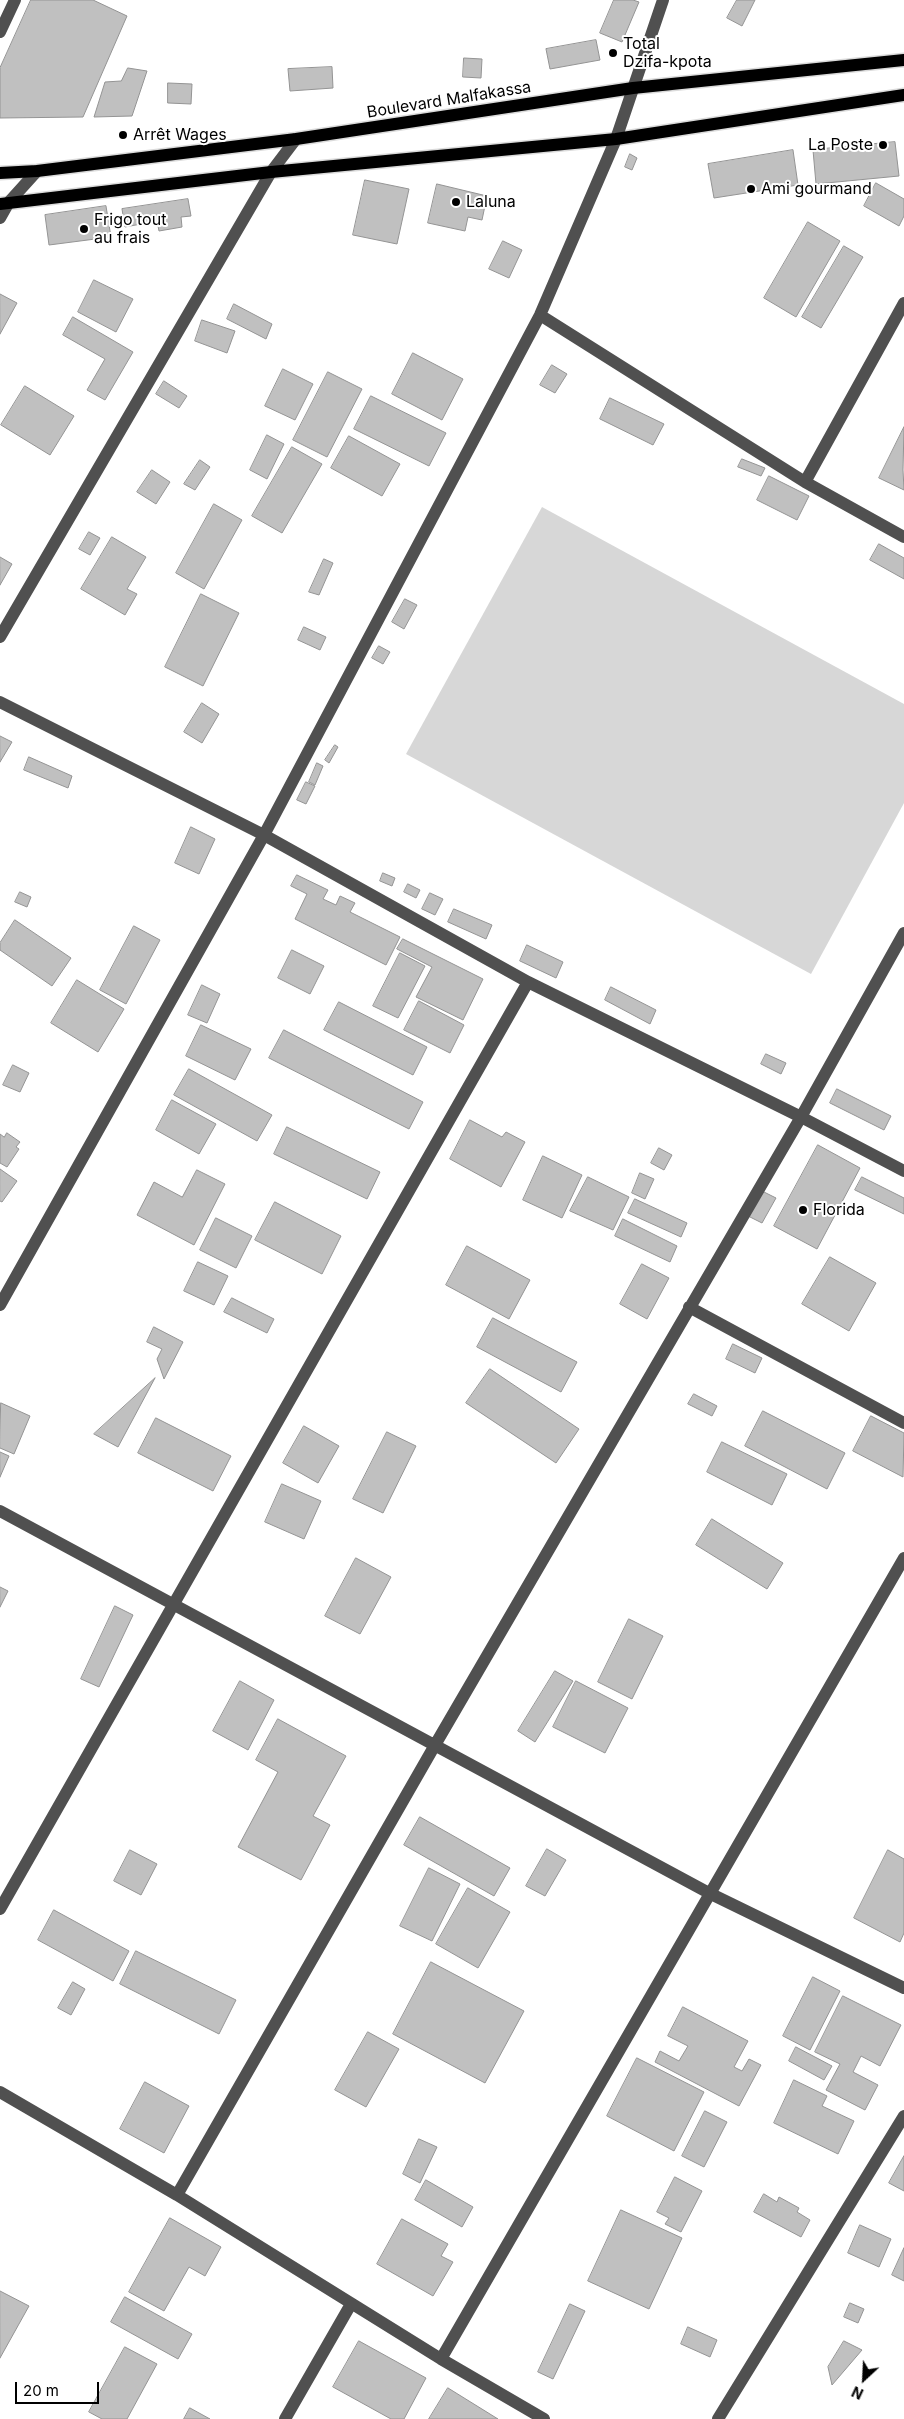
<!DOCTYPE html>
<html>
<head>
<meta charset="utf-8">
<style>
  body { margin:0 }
  #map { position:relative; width:904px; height:2419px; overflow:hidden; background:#fff; font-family:Inter,sans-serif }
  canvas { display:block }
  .north { position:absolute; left:839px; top:2354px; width:50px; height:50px; -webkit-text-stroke:4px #fff; paint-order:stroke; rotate:205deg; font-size:14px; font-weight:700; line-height:20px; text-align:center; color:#000 }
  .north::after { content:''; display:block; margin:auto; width:18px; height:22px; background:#000; clip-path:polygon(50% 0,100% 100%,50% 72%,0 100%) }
  .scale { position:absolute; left:15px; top:2382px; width:84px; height:22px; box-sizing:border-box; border:2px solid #000; border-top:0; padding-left:6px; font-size:15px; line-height:18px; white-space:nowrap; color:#000; -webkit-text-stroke:4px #fff; paint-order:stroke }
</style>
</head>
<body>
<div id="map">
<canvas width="904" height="2419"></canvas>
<div class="north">N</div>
<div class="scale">20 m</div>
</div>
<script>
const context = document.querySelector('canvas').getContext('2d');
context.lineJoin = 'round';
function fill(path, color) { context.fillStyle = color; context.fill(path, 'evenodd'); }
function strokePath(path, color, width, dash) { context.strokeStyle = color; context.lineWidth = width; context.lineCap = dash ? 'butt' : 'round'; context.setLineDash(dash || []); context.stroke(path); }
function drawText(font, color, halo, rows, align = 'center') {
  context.font = font + ' Inter,sans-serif'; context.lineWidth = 4; context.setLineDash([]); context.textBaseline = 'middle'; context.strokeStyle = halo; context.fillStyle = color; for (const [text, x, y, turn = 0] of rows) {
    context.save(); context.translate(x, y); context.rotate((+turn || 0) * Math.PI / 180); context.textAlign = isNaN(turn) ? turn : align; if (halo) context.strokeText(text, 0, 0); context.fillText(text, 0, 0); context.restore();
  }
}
const green = new Path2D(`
  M542,507l362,197v99l-93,171 -405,-220z`);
const building = new Path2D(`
  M31,0h62l34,16 -44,101 -83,1v-50z
  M614,0h19l6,2 -17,40 -22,-9z
  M737,0h18l-13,26 -15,-8z
  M596,40l4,20 -50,9 -4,-20z
  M464,58l18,1 -1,19 -18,-1z
  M332,67l1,21 -43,3 -2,-22z
  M128,68l19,3 -15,45 -38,1 11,-35 16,-1z
  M168,83l24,1 -1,20 -23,-1z
  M895,142l4,34 -83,8 -3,-34z
  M793,150l5,35 -84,13 -6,-34z
  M630,154l7,4 -5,12 -7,-3z
  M365,180l44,9 -12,55 -44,-9z
  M876,183l28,16v17l-5,10 -35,-20z
  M437,184l50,12 -5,24 -14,-3 -3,14 -37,-8z
  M188,199l3,17 -10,1 1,10 -23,4 -2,-10 -32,6 -3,-18z
  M106,206l5,31 -62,8 -4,-30z
  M808,222l32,19 -44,76 -32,-19z
  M503,241l19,9 -13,28 -20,-9z
  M844,246l19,11 -42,71 -19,-11z
  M94,280l39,19 -17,33 -38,-20z
  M0,294l17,9 -17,31z
  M234,304l38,20 -6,15 -39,-20z
  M73,317l60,35 -28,48 -18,-10 18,-31 -42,-24z
  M202,320l33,11 -8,22 -32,-12z
  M413,353l50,26 -21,41 -50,-26z
  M552,365l15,9 -12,19 -15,-8z
  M283,369l30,15 -18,36 -30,-14z
  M328,372l34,17 -35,68 -34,-17z
  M164,381l23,15 -8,12 -23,-14z
  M25,386l49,30 -24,39 -49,-30z
  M371,396l75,37 -17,33 -75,-37z
  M610,398l54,26 -11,21 -53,-26z
  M904,427l-1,43 1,20 -25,-12z
  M267,435l17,9 -17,35 -17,-9z
  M349,436l51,28 -18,32 -51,-28z
  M292,447l30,17 -40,69 -30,-17z
  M742,459l23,9 -4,8 -23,-9z
  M200,460l10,7 -15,23 -11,-6z
  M152,470l18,12 -14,22 -19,-12z
  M769,476l40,20 -12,24 -40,-20z
  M214,504l28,16 -38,69 -28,-16z
  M89,532l11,6 -10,17 -11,-6z
  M112,537l34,20 -19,32 10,5 -12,21 -44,-26z
  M879,544l25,14v21l-34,-19z
  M0,557l12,7 -12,21z
  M324,559l9,4 -14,32 -10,-3z
  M201,594l38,19 -36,73 -38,-19z
  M405,599l12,6 -13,24 -12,-7z
  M304,627l22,10 -6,13 -22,-10z
  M379,646l11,6 -7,12 -11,-6z
  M202,703l17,11 -17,29 -18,-11z
  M0,736l12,6 -12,20z
  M335,745l3,2 -9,16 -4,-3z
  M29,757l43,19 -4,12 -44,-18z
  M317,763l6,3 -8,19 -6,-3z
  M306,782l9,4 -9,18 -9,-4z
  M191,827l24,12 -16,35 -24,-11z
  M383,873l12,5 -3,8 -12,-5z
  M297,875l31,15 -5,9 13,6 4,-9 15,7 -5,9 50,25 -14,28 -91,-46 12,-25 -16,-8z
  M408,884l12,6 -4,8 -12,-6z
  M20,892l11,5 -4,10 -12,-5z
  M430,893l13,6 -8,16 -13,-6z
  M454,909l38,16 -6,14 -38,-17z
  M15,920l56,38 -19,28 -52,-36v-7z
  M134,926l26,14 -34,64 -26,-14z
  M403,939l80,40 -20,41 -47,-23 16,-30 -35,-18z
  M527,945l36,17 -7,16 -36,-17z
  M292,950l32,16 -14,28 -32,-16z
  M400,953l25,13 -27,52 -25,-12z
  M77,980l47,29 -26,43 -47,-29z
  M202,985l18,9 -13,29 -19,-8z
  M611,987l45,23 -6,14 -45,-24z
  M419,1001l45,24 -14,28 -46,-23z
  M339,1002l88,45 -14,28 -89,-45z
  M201,1025l50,24 -16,31 -49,-24z
  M284,1030l139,72 -14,27 -140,-71z
  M766,1054l20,9 -5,11 -20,-10z
  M13,1065l16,8 -9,19 -17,-7z
  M189,1069l83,46 -15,26 -83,-46z
  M837,1089l54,27 -7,14 -54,-27z
  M172,1100l44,24 -17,30 -43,-24z
  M470,1120l32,17 4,-5 19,10 -24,45 -51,-28z
  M287,1127l93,45 -13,27 -93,-45z
  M7,1133l13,9 -4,5 3,2 -12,18 -7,-4v-29l4,3z
  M818,1145l42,23 -43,81 -43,-23z
  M659,1148l13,7 -8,15 -13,-7z
  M543,1156l39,19 -20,43 -39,-18z
  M0,1169l17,12 -15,21 -2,-1z
  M197,1170l28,14 -31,61 -57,-30 17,-33 28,15z
  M640,1173l14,6 -9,20 -13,-6z
  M588,1177l41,20 -16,33 -43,-19z
  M862,1177l42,21v16l-49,-24z
  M762,1191l14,7 -14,25 -14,-7z
  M635,1199l52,24 -6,14 -53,-24z
  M275,1202l66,34 -19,38 -67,-34z
  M216,1218l36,18 -16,32 -36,-18z
  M623,1219l54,27 -7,16 -55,-26z
  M467,1246l63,34 -21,39 -63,-34z
  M830,1257l46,26 -27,48 -47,-27z
  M198,1262l30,14 -14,29 -30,-14z
  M642,1264l27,14 -22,41 -27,-15z
  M232,1298l42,21 -7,14 -43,-21z
  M493,1318l84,44 -16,30 -84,-45z
  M154,1327l29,15 -19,37 -7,-20 5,-10 -15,-7z
  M733,1344l29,14 -7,15 -29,-14z
  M490,1369l89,60 -23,34 -90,-60z
  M155,1378l-37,69 -24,-13z
  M694,1394l23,12 -5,10 -24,-12z
  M1,1403l29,13 -16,38 -14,-6z
  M763,1411l82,42 -18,36 -82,-43z
  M871,1416l33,17 -1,44 -50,-26z
  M156,1418l75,38 -18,35 -75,-38z
  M304,1426l35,20 -21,37 -35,-20z
  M387,1432l29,14 -33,67 -30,-14z
  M722,1442l65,32 -15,31 -65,-33z
  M0,1452l9,4 -9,21z
  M282,1484l39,17 -17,38 -39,-17z
  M712,1519l71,44 -16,26 -71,-44z
  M356,1558l35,19 -31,57 -35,-18z
  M0,1587l8,4 -8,16z
  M115,1606l18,9 -34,72 -18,-8z
  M629,1619l34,17 -31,63 -34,-17z
  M555,1671l18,10 -38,61 -17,-11z
  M240,1681l34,19 -26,50 -35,-19z
  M576,1681l52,27 -23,45 -52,-26z
  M278,1719l68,37 -33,60 17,9 -29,55 -63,-33 40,-75 -22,-12z
  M420,1817l90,51 -16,28 -90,-51z
  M547,1849l19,11 -21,36 -19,-10z
  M130,1850l27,14 -16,31 -27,-14z
  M888,1850l16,9v74l-4,9 -46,-24z
  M429,1868l31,16 -28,57 -32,-15z
  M468,1888l42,24 -32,56 -42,-24z
  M54,1910l75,41 -16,30 -75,-41z
  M136,1951l100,49 -17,34 -99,-50z
  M431,1962l93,49 -39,72 -92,-49z
  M813,1977l27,14 -30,59 -27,-14z
  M73,1982l12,7 -14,26 -13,-7z
  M843,1996l58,29 -21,41 -19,-10 -8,16 25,13 -13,25 -39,-20 14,-26 -25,-12z
  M683,2007l65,34 -14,26 8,4 7,-12 12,6 -22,41 -84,-44 5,-11 19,10 9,-15 -20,-10z
  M368,2032l31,17 -33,58 -31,-17z
  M796,2047l36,19 -8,14 -35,-19z
  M637,2058l67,34 -30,59 -67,-35z
  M794,2080l33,16 -5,10 32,15 -16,33 -64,-31z
  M145,2082l44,24 -25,47 -44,-24z
  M705,2111l22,11 -23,45 -22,-11z
  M419,2139l18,8 -17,36 -17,-9z
  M904,2156v35l-15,-8z
  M675,2177l27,14 -21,41 -16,-8 4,-6 -12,-6z
  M426,2180l47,27 -11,20 -47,-27z
  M764,2194l13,8 2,-5 20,11 -2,4 13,8 -9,17 -47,-25z
  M621,2210l61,28 -33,71 -61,-28z
  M170,2218l51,29 -16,29 -16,-9 -25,44 -35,-19z
  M402,2219l46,25 -7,12 12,6 -20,34 -56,-32z
  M860,2225l31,14 -12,28 -31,-14z
  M904,2248v33l-12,-6z
  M0,2291l29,15 -29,52z
  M125,2297l67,37 -14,25 -67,-37z
  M850,2303l14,6 -6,14 -14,-6z
  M570,2304l15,7 -32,68 -15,-7z
  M688,2327l29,13 -7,17 -29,-13z
  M359,2341l67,37 -22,41h-13l-58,-32z
  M844,2341l18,9 -30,35 -4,-18z
  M125,2347l32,17 -30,55h-25l-13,-7z
  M448,2388l50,31h-69z
  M190,2408l20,11h-26z`);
const minor = new Path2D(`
  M0,32l15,-32
  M0,218l9,-16 28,-31
  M540,315l265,167 99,55
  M805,482l99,-179
  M0,637l271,-465 25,-33
  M0,702l264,133 264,147 273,135 103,54
  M0,1305l264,-470 276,-520 76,-176 47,-139
  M689,1307l215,116
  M0,1511l709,382 195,95
  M0,1909l528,-927
  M0,2092l177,103 264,164 103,60
  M177,2195l258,-450 366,-628 103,-184
  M441,2359l463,-801
  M285,2419l66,-115
  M718,2419l186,-303`);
const major = new Path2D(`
  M0,173l37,-2 259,-32 337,-51 271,-28
  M0,204l271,-32 345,-33 288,-44`);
const markers = [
  [613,53,5,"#000"],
  [123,135,5,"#000"],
  [883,145,5,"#000"],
  [751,189,5,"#000"],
  [456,202,5,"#000"],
  [84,229,5,"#000"],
  [803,1210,5,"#000"]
];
const poiNames = [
  ["Total",623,44],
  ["Dzifa-kpota",623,62],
  ["Arrêt Wages",133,135],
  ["La Poste",873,145,"right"],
  ["Ami gourmand",761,189],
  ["Laluna",466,202],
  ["Frigo tout",94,220],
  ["au frais",94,238],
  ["Florida",813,1210]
];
const streetNames = [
  ["Boulevard Malfakassa",449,100,-9]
];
fill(green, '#d7d7d7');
fill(building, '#c0c0c0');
strokePath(building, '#949494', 1);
strokePath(major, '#dbdbdb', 15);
strokePath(minor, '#505050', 12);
strokePath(major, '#000', 12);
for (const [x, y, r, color] of markers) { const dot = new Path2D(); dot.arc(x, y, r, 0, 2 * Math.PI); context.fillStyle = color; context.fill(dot); strokePath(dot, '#fff', 2); }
drawText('16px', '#000', '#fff', poiNames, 'left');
drawText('16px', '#000', '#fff', streetNames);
</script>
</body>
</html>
